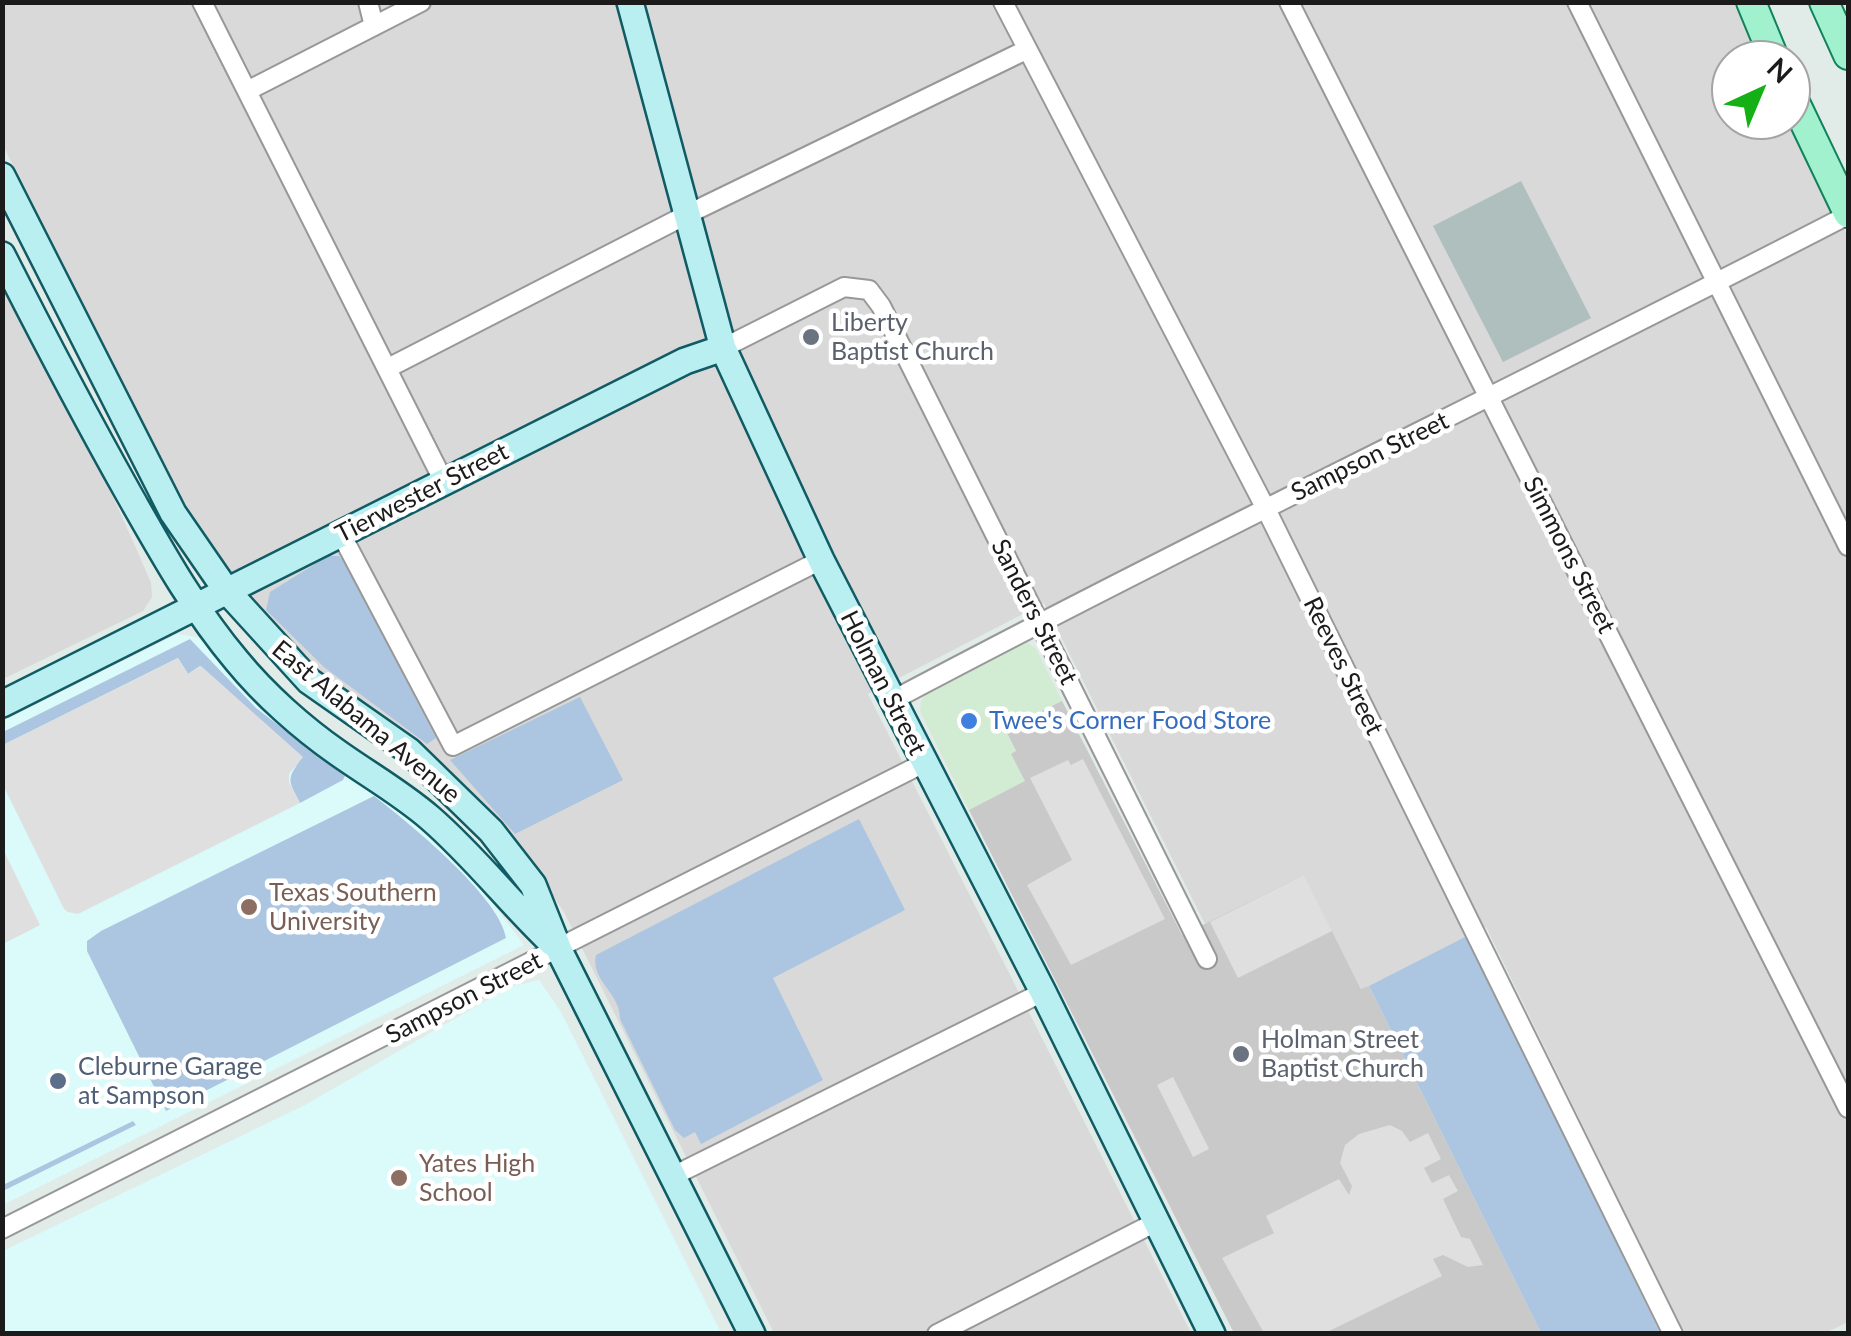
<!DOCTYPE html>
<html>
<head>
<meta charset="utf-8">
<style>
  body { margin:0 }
  #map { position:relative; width:1851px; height:1336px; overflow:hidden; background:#e1ebe8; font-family:Lato,sans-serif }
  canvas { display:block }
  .frame { position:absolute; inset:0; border:5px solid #1b1b1b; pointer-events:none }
  .north { position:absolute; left:1711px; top:40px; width:100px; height:100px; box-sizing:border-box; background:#fff; border:2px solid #a4a4a4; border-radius:50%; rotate:44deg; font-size:28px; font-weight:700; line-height:40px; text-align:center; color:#1b1b1b }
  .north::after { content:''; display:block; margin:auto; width:35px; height:45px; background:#15b015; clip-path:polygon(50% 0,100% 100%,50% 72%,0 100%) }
</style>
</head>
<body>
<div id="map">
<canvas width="1851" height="1336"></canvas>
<div class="frame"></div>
<div class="north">N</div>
</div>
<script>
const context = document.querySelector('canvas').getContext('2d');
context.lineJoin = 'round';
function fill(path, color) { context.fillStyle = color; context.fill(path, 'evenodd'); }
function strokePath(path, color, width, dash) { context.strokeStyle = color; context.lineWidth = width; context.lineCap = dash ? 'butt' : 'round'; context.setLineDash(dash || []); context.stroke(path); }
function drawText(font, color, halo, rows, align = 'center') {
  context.font = font + ' Lato,sans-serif'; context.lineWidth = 9; context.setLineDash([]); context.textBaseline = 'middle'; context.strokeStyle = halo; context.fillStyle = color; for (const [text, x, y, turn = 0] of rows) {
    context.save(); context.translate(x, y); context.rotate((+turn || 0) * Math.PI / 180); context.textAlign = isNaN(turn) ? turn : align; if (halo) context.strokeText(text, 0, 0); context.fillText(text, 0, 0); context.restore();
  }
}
const residential = new Path2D(`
  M3,3h1731l27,57h-30v60h59l58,117v1085l-23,11h-141l-198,-406 -124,63 -58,-114 -99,48 -161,-321 -176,91 323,639h-417l-210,-421 -25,-37 -57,-69 -46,-47 -120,-89 -44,-43 -62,-82 -68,-113 -139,-287z
  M2,276l86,166 48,106 15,35 1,14 -9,14 -140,68z`);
const commercial = new Path2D(`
  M1024,640l12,9 26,52 -57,28 11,23 -4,3 14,26 -57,29 -49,-99 1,-8 5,-12z`);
const education = new Path2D(`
  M177,634l20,3 7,5 58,61 135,102 70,64 57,76 -521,260v-484z
  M539,980l22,32 160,321h-718v-82l302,-146 205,-118z`);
const religious = new Path2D(`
  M1062,701l120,234 122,-60 57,114 8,-3 172,347h-307l-265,-523 56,-29 -14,-27 5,-3 -11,-22z`);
const construction = new Path2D(`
  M1521,181l70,137 -88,44 -70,-136z`);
const grass = new Path2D(`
  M328,556h11l4,4 93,178 -9,6 -103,-77 -58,-57 4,-18z
  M190,639l66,69 89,68 -2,4 -43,23c-13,-25 -13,-23 2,-46l-102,-91 -12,8 -10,-16 -175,87v-13z
  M580,697l43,83 -108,54 -65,-74z
  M374,796c34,26 126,101 132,142l-340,173 -79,-160v-10l14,-10z
  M859,819l46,91 -132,68 50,102 -122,64 -6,-12 -11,6 -9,-8 -55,-111c1,-25 -30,-39 -24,-64z
  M1467,936l193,397h1h-120l-172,-347z
  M133,1121l3,4 -133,66v-6z`);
const parking = new Path2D(`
  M178,658l10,16 13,-8 102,91 -14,17v8l11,21 -222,111 -10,-2 -4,-3 -61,-124v-40z
  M1083,759l82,160 -94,46 -44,-80 45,-25 -42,-82 38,-18 3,5z
  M2,847l38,78 -37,19h-1z
  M1304,875l28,56 -94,47 -28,-56z
  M1173,1077l36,72 -16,8 -36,-72z
  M1390,1125l12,6 8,11 18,-9 13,26 -17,9 8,15 17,-8 9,16 -15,8 18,38 9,2 13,26 -15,2 -25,-12 -10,4 9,17 -117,57h-61l-42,-75 52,-25 -8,-17 73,-37 10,16 3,-9 -12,-23 5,-18 14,-11z`);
const street = new Path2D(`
  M202,2l242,480
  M368,2l6,24
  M1003,2l263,507 407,825
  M1289,2l559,1106
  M1577,2l271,544
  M247,91l174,-89
  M723,348l121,-61 25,3 12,16 326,653
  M388,368l300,-154 338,-164
  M341,534l112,212 368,-186
  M893,700c315,-167 638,-321 955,-485
  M671,1177l372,-185
  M2,1229l922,-466
  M937,1334l219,-112`);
const secondary = new Path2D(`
  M630,2l93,346 98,212 222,432 169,342
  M2,176l171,337 53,77 83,91 100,70 82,80 42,54 26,65 193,384
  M2,255c41,81 83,161 128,241 33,58 64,114 107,165 27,33 65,67 101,92 31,22 63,40 92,65 44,38 80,85 122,125
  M2,704l683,-343 38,-13`);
const primary = new Path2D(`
  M1751,2l24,58
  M1824,2l24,53
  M1791,94l57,119`);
const markers = [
  [811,337,10,"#6b7280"],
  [969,721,10,"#3f7fe0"],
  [249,907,10,"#8d6e63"],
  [1241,1054,10,"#6b7280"],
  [58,1081,10,"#5c6f8a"],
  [399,1178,10,"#8d6e63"]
];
const worshipNames = [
  ["Liberty",831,323],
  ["Baptist Church",831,352],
  ["Holman Street",1261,1040],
  ["Baptist Church",1261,1069]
];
const streetNames = [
  ["Sampson Street",1370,457,-26],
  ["Tierwester Street",422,493,-27],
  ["Simmons Street",1569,555,63],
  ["Sanders Street",1034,612,63],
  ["Reeves Street",1343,666,64],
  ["Holman Street",883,683,63],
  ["East Alabama Avenue",366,722,40],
  ["Sampson Street",464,998,-27]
];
const shopNames = [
  ["Twee's Corner Food Store",989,721]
];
const educationNames = [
  ["Texas Southern",269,893],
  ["University",269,922],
  ["Yates High",419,1164],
  ["School",419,1193]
];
const serviceNames = [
  ["Cleburne Garage",78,1067],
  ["at Sampson",78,1096]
];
fill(residential, '#d8d9d8');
fill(commercial, '#d2ebd3');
fill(education, '#dbfbfb');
fill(religious, '#c9c9c9');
fill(construction, '#aebfbe');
fill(grass, '#acc6e1');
fill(parking, '#dfdfdf');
strokePath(street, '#989898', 22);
strokePath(secondary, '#105b64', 30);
strokePath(primary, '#10825c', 32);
strokePath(street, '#fff', 18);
strokePath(secondary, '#b9eff1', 25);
strokePath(primary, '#a1f1ce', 28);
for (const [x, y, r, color] of markers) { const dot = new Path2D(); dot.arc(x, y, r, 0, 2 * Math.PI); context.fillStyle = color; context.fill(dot); strokePath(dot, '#fff', 4); }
drawText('25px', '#5b616d', '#fff', worshipNames, 'left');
drawText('25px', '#1b1b1b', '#fff', streetNames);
drawText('25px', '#366cbe', '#fff', shopNames, 'left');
drawText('25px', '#785e54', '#fff', educationNames, 'left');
drawText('25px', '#4e5e75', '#fff', serviceNames, 'left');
</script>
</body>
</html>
